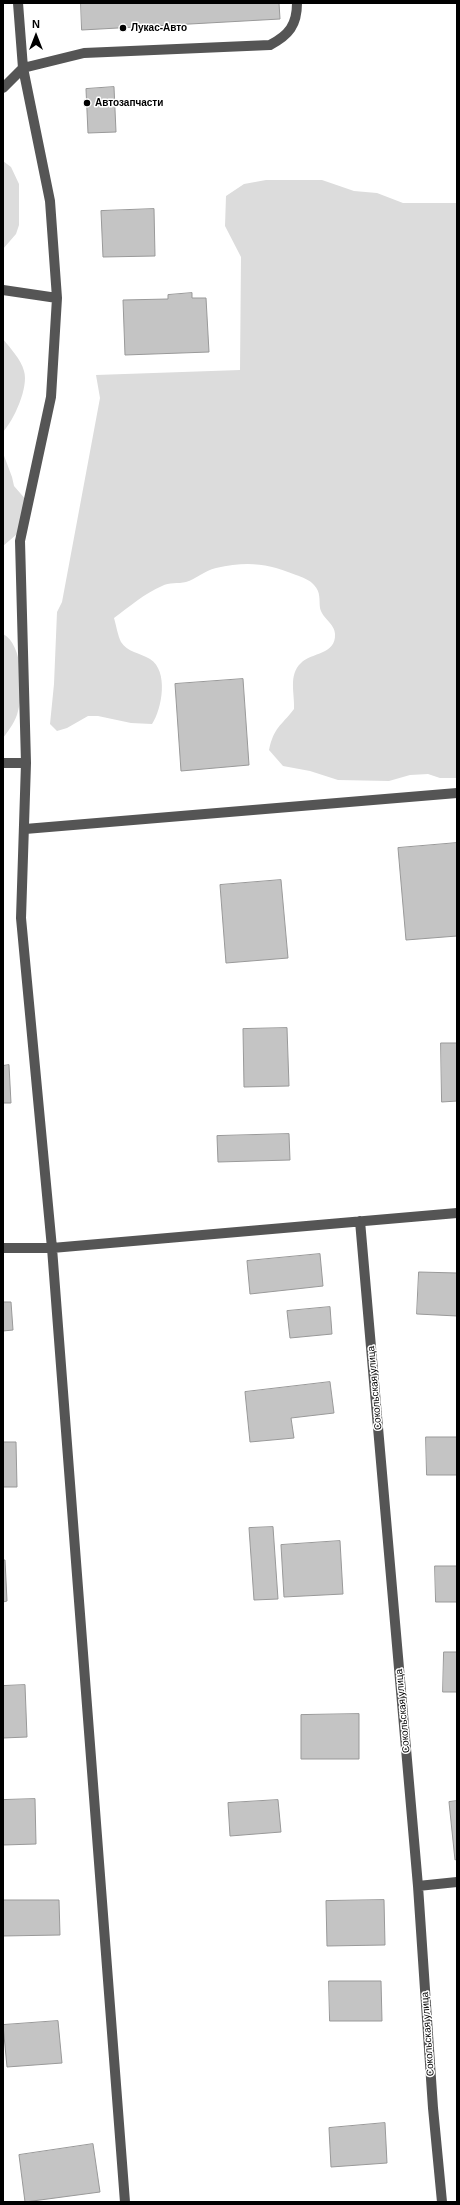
<!DOCTYPE html>
<html>
<head>
<meta charset="utf-8">
<style>
  body { margin:0 }
  #map { position:relative; width:460px; height:2205px; overflow:hidden; background:#fff; font-family:Helvetica,sans-serif }
  canvas { display:block }
  .frame { position:absolute; inset:0; border:4px solid #000; pointer-events:none }
  .north { position:absolute; left:16px; top:16px; width:40px; height:40px; -webkit-text-stroke:3px #fff; paint-order:stroke; rotate:0deg; font-size:11px; font-weight:700; line-height:16px; text-align:center; color:#000 }
  .north::after { content:''; display:block; margin:auto; width:14px; height:18px; background:#000; clip-path:polygon(50% 0,100% 100%,50% 72%,0 100%) }
</style>
</head>
<body>
<div id="map">
<canvas width="460" height="2205"></canvas>
<div class="frame"></div>
<div class="north">N</div>
</div>
<script>
const context = document.querySelector('canvas').getContext('2d');
context.lineJoin = 'round';
function fill(path, color) { context.fillStyle = color; context.fill(path, 'evenodd'); }
function strokePath(path, color, width, dash) { context.strokeStyle = color; context.lineWidth = width; context.lineCap = dash ? 'butt' : 'round'; context.setLineDash(dash || []); context.stroke(path); }
function drawText(font, color, halo, rows, align = 'center') {
  context.font = font + ' Helvetica,sans-serif'; context.lineWidth = 3; context.setLineDash([]); context.textBaseline = 'middle'; context.strokeStyle = halo; context.fillStyle = color; for (const [text, x, y, turn = 0] of rows) {
    context.save(); context.translate(x, y); context.rotate((+turn || 0) * Math.PI / 180); context.textAlign = isNaN(turn) ? turn : align; if (halo) context.strokeText(text, 0, 0); context.fillText(text, 0, 0); context.restore();
  }
}
const green = new Path2D(`
  M3,161l8,6 8,17v41l-3,9 -13,15z
  M266,180h56l32,11 23,2 26,10h54v575h-17l-12,-4 -18,1 -21,6 -51,-1 -28,-9 -27,-5 -14,-16c5,-23 12,-24 25,-41 1,-15 -6,-34 7,-46 11,-11 35,-8 34,-29 0,-10 -13,-16 -15,-26 -1,-8 1,-16 -6,-23 -4,-5 -12,-8 -18,-10 -29,-12 -49,-14 -80,-7 -12,3 -20,11 -30,14 -8,2 -17,0 -24,4 -17,7 -33,21 -48,32 2,7 4,18 7,24 6,10 19,11 29,17 19,12 12,50 2,65l-21,-1 -33,-7h-10l-21,12 -10,3 -7,-7 4,-40 3,-72 5,-10 38,-204 -4,-23 144,-5 1,-113 -16,-31 1,-30 18,-12z
  M3,339c7,9 18,20 21,32 5,16 -10,49 -21,61z
  M3,453l9,24 2,9 13,15 -4,28 -20,17z
  M3,634c20,10 21,57 15,77 -2,10 -9,19 -15,27z`);
const building = new Path2D(`
  M81,3h198l1,16 -198,11z
  M114,87l2,45 -28,1 -2,-44z
  M154,209l1,47 -52,1 -2,-46z
  M192,293v5h14l3,54 -84,3 -2,-55 45,-1v-4z
  M243,679l6,86 -68,6 -6,-87z
  M457,843v93l-51,4 -8,-92z
  M281,880l7,78 -62,5 -6,-78z
  M287,1028l2,58 -45,1 -1,-58z
  M441,1043h16v58l-15,1z
  M9,1065l2,38h-8v-37z
  M289,1134l1,26 -72,2 -1,-26z
  M320,1254l3,32 -73,8 -3,-33z
  M419,1272l38,1v43l-40,-2z
  M3,1302h8l2,28 -10,1z
  M330,1307l2,27 -42,4 -3,-27z
  M330,1382l4,31 -43,5 3,20 -44,4 -5,-50z
  M426,1437h31v38h-30z
  M3,1442h13l1,45h-14z
  M273,1527l5,72 -24,1 -5,-72z
  M340,1541l3,53 -59,3 -3,-52z
  M3,1560h2l2,41 -4,1z
  M435,1566h22v36h-21z
  M444,1652h13v40h-14z
  M25,1685l2,52 -24,1v-52z
  M359,1714v45h-58v-44z
  M35,1799l1,45 -33,1v-45z
  M278,1800l3,32 -51,4 -2,-33z
  M457,1801v58l-2,1 -6,-58z
  M3,1900h56l1,35 -57,1z
  M384,1900l1,45 -58,1 -1,-45z
  M329,1981h52l1,40h-52z
  M58,2021l4,42 -55,4 -4,-42z
  M385,2123l2,40 -56,4 -2,-39z
  M93,2144l7,48 -75,10 -6,-47z`);
const minor = new Path2D(`
  M18,3l5,65 27,133 7,97
  M3,88l20,-20 61,-15 186,-8c19,-10 27,-20 27,-42
  M3,290l54,8 -6,99 -31,144 6,222
  M3,763h23l-5,155 31,330 73,954
  M25,829l432,-36
  M360,1221l58,665 15,222 9,94
  M3,1248h49l405,-35
  M418,1886l39,-4`);
const markers = [
  [123,28,4,"#000"],
  [87,103,4,"#000"]
];
const poiNames = [
  ["Лукас-Авто",131,28],
  ["Автозапчасти",95,103]
];
const streetNames = [
  ["Сокольская улица",375,1388,-95],
  ["Сокольская улица",403,1711,-95],
  ["Сокольская улица",428,2034,-94]
];
fill(green, '#dcdcdc');
fill(building, '#c4c4c4');
strokePath(building, '#999', 1);
strokePath(minor, '#555', 10);
for (const [x, y, r, color] of markers) { const dot = new Path2D(); dot.arc(x, y, r, 0, 2 * Math.PI); context.fillStyle = color; context.fill(dot); strokePath(dot, '#fff', 1.5); }
drawText('bold 10px', '#000', '#fff', poiNames, 'left');
drawText('10px', '#000', '#fff', streetNames);
</script>
</body>
</html>
